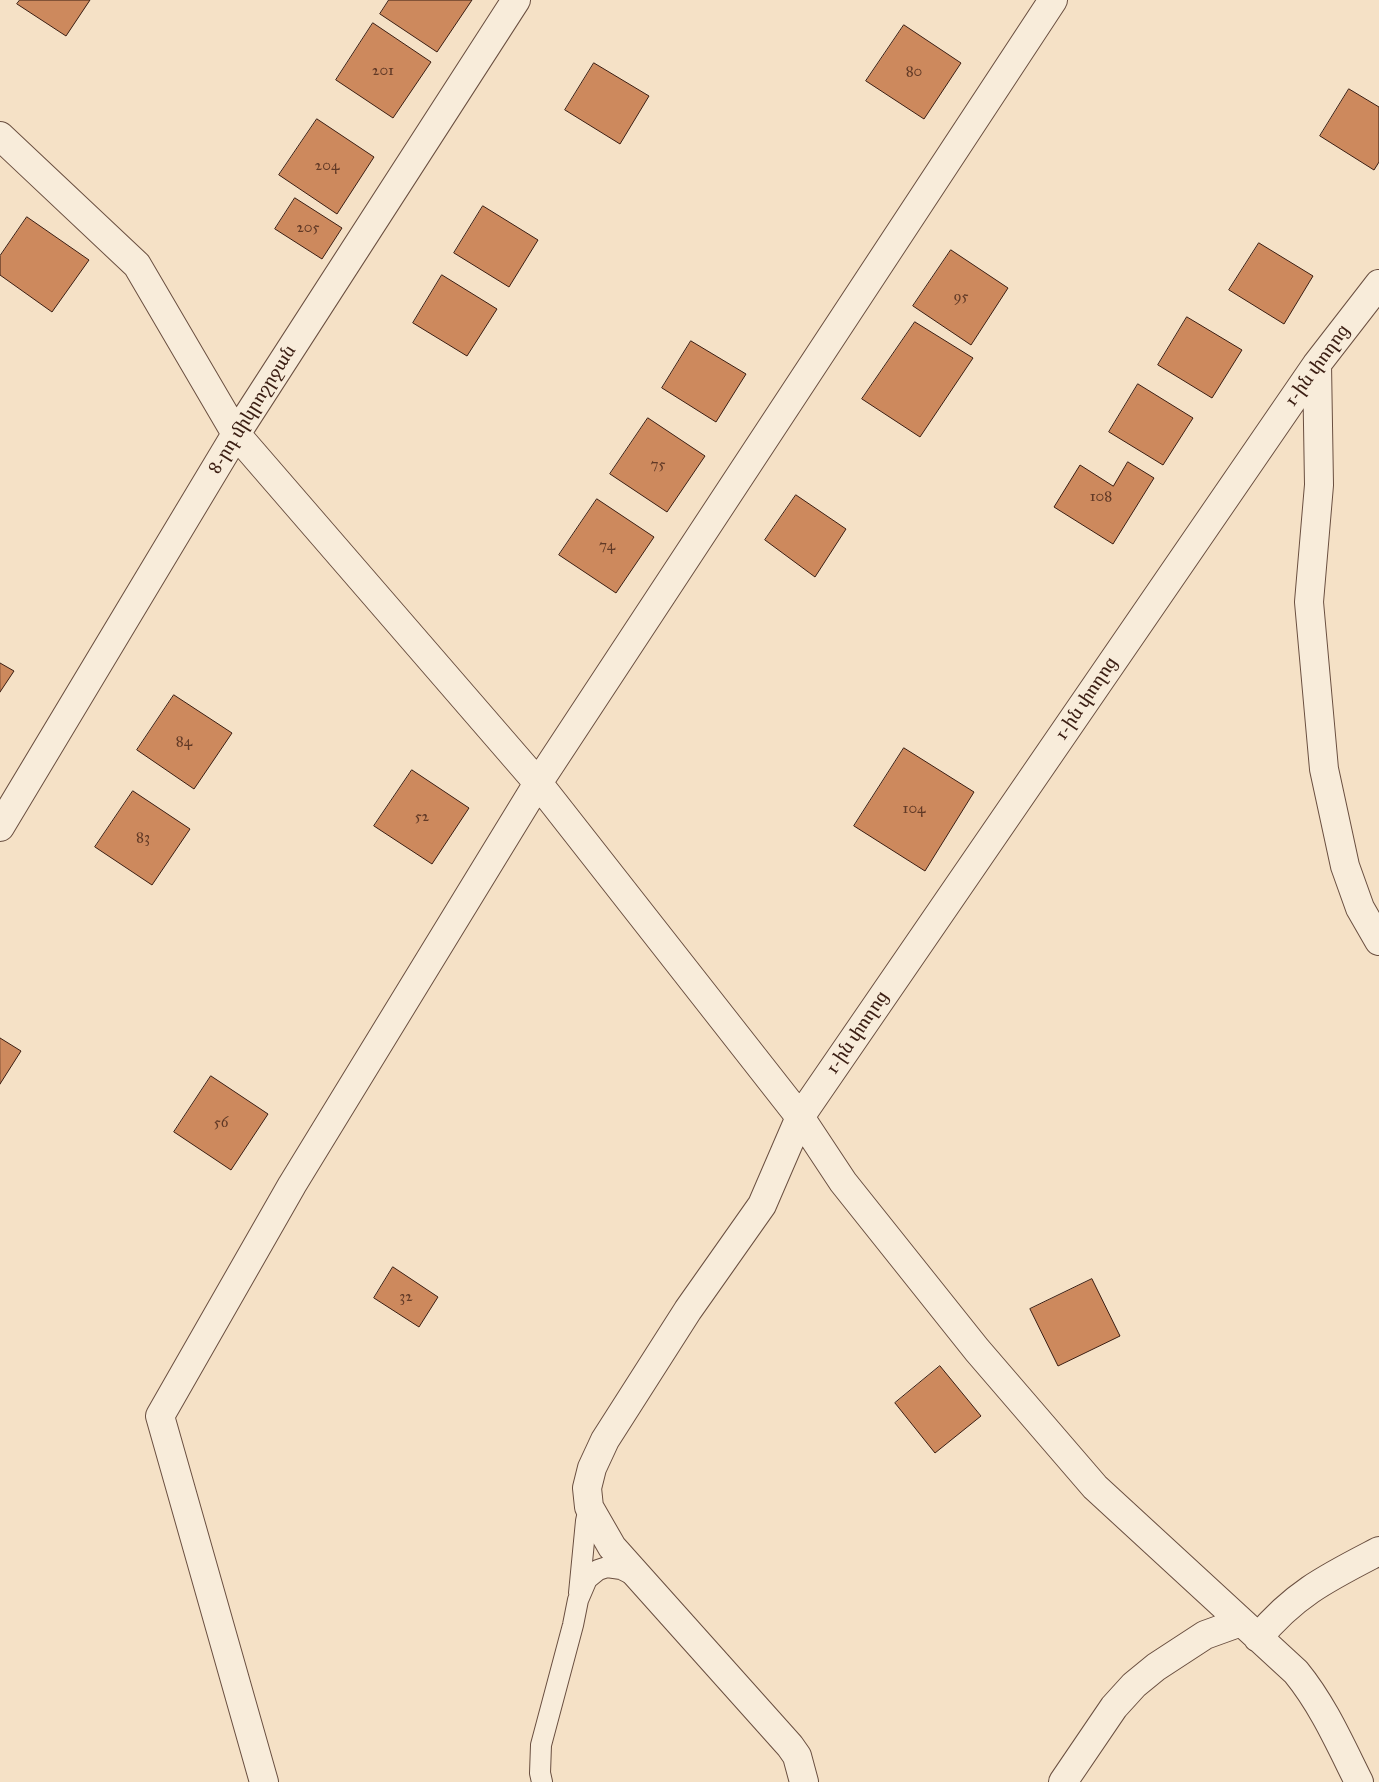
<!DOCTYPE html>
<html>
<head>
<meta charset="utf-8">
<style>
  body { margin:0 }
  canvas { display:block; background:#f5e1c6 }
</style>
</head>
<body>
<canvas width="1379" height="1782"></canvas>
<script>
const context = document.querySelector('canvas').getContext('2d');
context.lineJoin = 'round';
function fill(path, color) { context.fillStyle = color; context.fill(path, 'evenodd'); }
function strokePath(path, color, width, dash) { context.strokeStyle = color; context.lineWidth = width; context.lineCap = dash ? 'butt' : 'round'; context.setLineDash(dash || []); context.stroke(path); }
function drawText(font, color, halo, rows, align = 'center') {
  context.font = font + ' "IM FELL Great Primer","Noto Serif Armenian",serif'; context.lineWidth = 5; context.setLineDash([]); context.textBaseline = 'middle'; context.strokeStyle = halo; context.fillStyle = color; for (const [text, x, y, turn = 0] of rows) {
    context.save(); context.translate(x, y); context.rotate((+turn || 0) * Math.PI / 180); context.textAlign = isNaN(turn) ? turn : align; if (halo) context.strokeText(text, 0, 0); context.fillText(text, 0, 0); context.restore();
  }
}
const building = new Path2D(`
  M20,0h70l-24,36 -49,-32z
  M389,0h83l-35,52 -57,-38z
  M373,23l58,39 -38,56 -57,-38z
  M904,25l57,38 -37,56 -58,-38z
  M594,63l55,33 -29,48 -55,-34z
  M1349,89l30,18v55l-5,8 -54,-34z
  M317,119l57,38 -37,57 -58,-39z
  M295,198l47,30 -20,31 -47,-30z
  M483,206l55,34 -29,47 -55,-34z
  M27,217l62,43 -37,52 -52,-37v-19z
  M1259,243l54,33 -29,48 -55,-34z
  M951,250l57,38 -37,57 -58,-39z
  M442,275l55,34 -30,47 -54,-33z
  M1187,317l55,33 -30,48 -54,-33z
  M915,322l58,36 -53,79 -58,-38z
  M691,341l55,33 -30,48 -54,-34z
  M1138,384l55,34 -30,47 -54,-33z
  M648,418l57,38 -38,56 -57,-38z
  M1128,462l26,16 -41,66 -59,-37 26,-42 33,21z
  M796,495l50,34 -31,48 -50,-37z
  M597,499l57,38 -38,56 -57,-38z
  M0,663l14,8 -14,21z
  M174,695l58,38 -38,56 -57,-39z
  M904,748l70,44 -49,79 -71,-45z
  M412,770l57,38 -37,56 -58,-38z
  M133,791l57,38 -38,56 -57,-38z
  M0,1038l21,13 -21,33z
  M211,1076l57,38 -37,56 -57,-38z
  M393,1267l45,30 -19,30 -45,-29z
  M1092,1279l28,57 -62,30 -28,-57z
  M940,1366l41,50 -46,37 -40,-50z`);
const service = new Path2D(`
  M579,1593l7,-72 3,-14
  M542,1782l-2,-9 1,-28 32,-120 5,-25 9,-21 11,-9 9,-3 14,2 16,8`);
const minor = new Path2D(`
  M0,136l137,129 99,169 302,349 262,334 43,65 134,168 118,137 201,185c27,33 44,72 63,110
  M1317,364l2,121 -10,117 15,167 21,97 15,42 19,33
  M0,827l236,-393 280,-434
  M1258,1638c37,-45 71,-61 121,-87
  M264,1782l-104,-366 132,-231 246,-402 515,-783
  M804,1782l-7,-26 -7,-10 -178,-199 -23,-40 -2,-19 5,-20 13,-28 83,-130 74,-105 38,-88 517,-753 62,-80
  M1063,1782l51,-75 20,-22 22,-18 49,-32 36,-13`);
const numberNames = [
  ["201",383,71],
  ["80",914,72],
  ["204",327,166],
  ["205",308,228],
  ["95",961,297],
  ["75",658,465],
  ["108",1101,497],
  ["74",607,546],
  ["84",184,742],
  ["104",914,809],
  ["52",422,817],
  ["83",143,838],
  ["56",221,1123],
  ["32",406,1297]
];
const streetNames = [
  ["1-ին փողոց",1318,366,-54],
  ["8-րդ միկրոշրջան",253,410,-58],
  ["1-ին փողոց",1087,699,-56],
  ["1-ին փողոց",858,1033,-56]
];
fill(building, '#cd895d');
strokePath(building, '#3b1e13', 1);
strokePath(service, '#6a4f40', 22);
strokePath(minor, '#6a4f40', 30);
strokePath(service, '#f8ecda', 20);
strokePath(minor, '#f8ecda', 28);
drawText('15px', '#603926', null, numberNames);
drawText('18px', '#3b1e13', '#f8ecda', streetNames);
</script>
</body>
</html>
